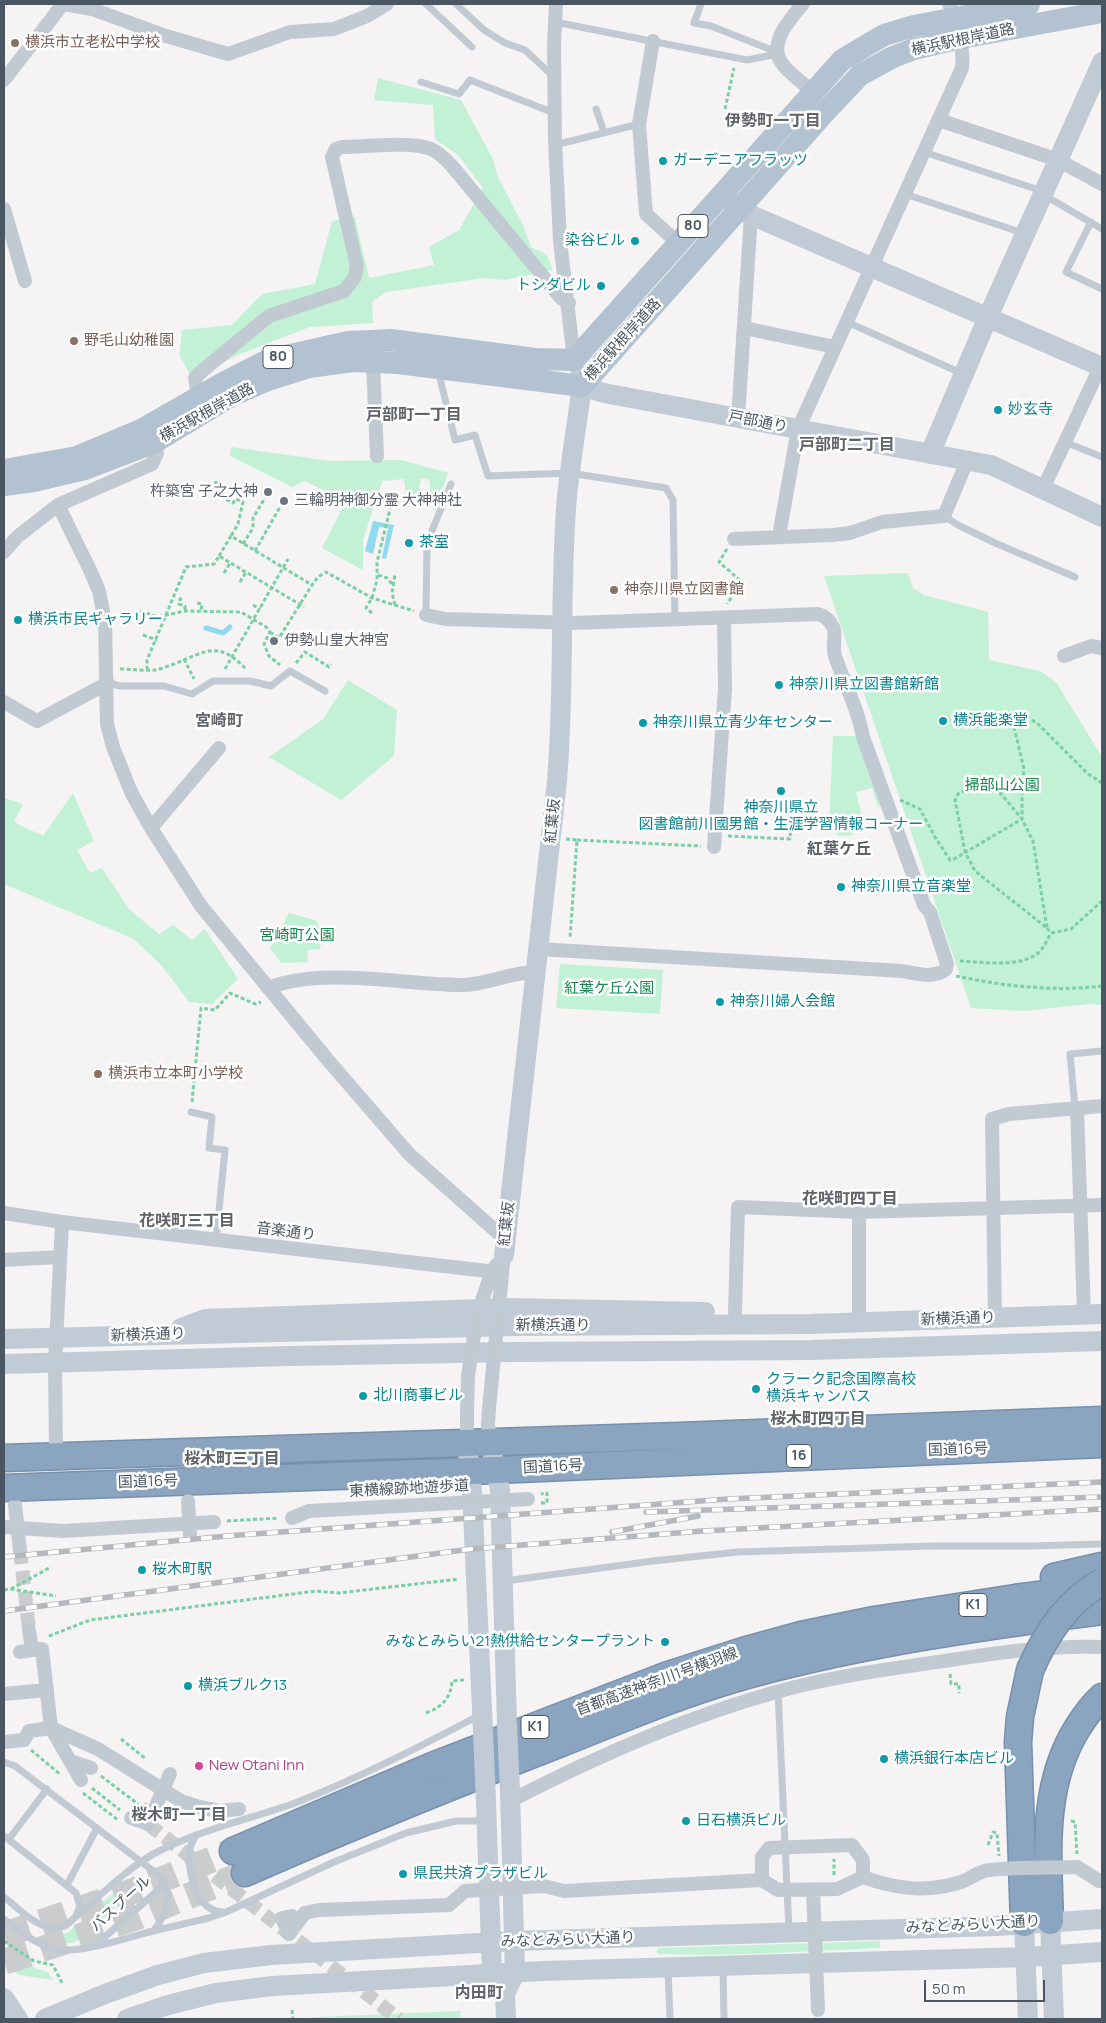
<!DOCTYPE html>
<html>
<head>
<meta charset="utf-8">
<style>
  body { margin:0 }
  #map { position:relative; width:1106px; height:2023px; overflow:hidden; background:#f5f3f3; font-family:Manrope,sans-serif }
  canvas { display:block }
  .frame { position:absolute; inset:0; border:5px solid #4a5661; pointer-events:none }
  .scale { position:absolute; left:924px; top:1980px; width:121px; height:22px; box-sizing:border-box; border:2px solid #4a5661; border-top:0; padding-left:6px; font-size:15px; line-height:18px; white-space:nowrap; color:#4a5661; -webkit-text-stroke:4px #fff; paint-order:stroke }
</style>
</head>
<body>
<div id="map">
<canvas width="1106" height="2023"></canvas>
<div class="frame"></div>
<div class="scale">50 m</div>
</div>
<script>
const context = document.querySelector('canvas').getContext('2d');
context.lineJoin = 'round';
function fill(path, color) { context.fillStyle = color; context.fill(path, 'evenodd'); }
function strokePath(path, color, width, dash) { context.strokeStyle = color; context.lineWidth = width; context.lineCap = dash ? 'butt' : 'round'; context.setLineDash(dash || []); context.stroke(path); }
function drawText(font, color, halo, rows, align = 'center') {
  context.font = font + ' Manrope,"Noto Sans JP",sans-serif'; context.lineWidth = 5; context.setLineDash([]); context.textBaseline = 'middle'; context.strokeStyle = halo; context.fillStyle = color; for (const [text, x, y, turn = 0] of rows) {
    context.save(); context.translate(x, y); context.rotate((+turn || 0) * Math.PI / 180); context.textAlign = isNaN(turn) ? turn : align; if (halo) context.strokeText(text, 0, 0); context.fillText(text, 0, 0); context.restore();
  }
}
const green = new Path2D(`
  M378,78l83,22 32,59 4,16 27,52 7,20 16,8 6,15 -49,10 -20,-2 -98,14 -14,10 1,21 -63,4 -70,27 -48,24 -13,-24 3,-24 50,-5 30,-31 53,-10 17,-63 23,-4 14,61 65,-13 -5,-18 30,-17 24,-42 -25,-33 -23,-16 -2,-34 -59,-5z
  M231,447l99,14 71,-1 47,13 -13,38 -2,-2 -4,-30 -8,-1 -4,24h-10l-3,-23 -22,2 -19,59v30l-41,-22 24,-47 -41,-20 -13,6 -62,-31z
  M908,573l5,15 11,7 64,17 1,48 51,11 16,11 46,75v248l-12,-1 -67,7 -52,-3 -147,-432z
  M348,680l49,30 -3,46 -53,44 -72,-43 54,-38z
  M833,736h24l24,70 -3,1 -6,-19 -16,4 8,32 -10,3 -2,8 -13,1 -10,-9z
  M73,793l21,48 -17,9 13,23 12,-5 27,41 30,25 14,-9 19,15 13,-11 33,50 -26,25 -23,-2 -26,-35 -29,-28 -130,-55v-86l19,6 -9,18 29,14z
  M289,913l26,7 8,11 -3,18 -13,1 1,12 -27,1 -11,-15z
  M560,964l103,6 -3,44 -104,-6z
  M139,1878l7,2 -65,59c-12,7 -22,5 -34,0l1,-4 10,1 9,-3 58,-50z
  M880,1941v7c-74,3 -148,9 -221,6l-3,-2 2,-4z
  M4,1947l31,21 13,4 5,8 -34,-5 -15,-12z
  M460,2011l1,8h-167l21,-2z`);
const water = new Path2D(`
  M373,521l21,4 -8,34 -4,-1 6,-30 -9,-1 -6,27 -8,-3z`);
const stream = new Path2D(`
  M206,628l17,5 7,-6`);
const streetTunnel = new Path2D(`
  M20,1550l9,80
  M140,1805l8,19 251,195`);
const highwayTunnel = new Path2D(`
  M4,1935l129,-44 100,-40
  M4,1962l133,-45 108,-44`);
const path = new Path2D(`
  M725,109l9,-41
  M216,481l-2,12 19,10 3,-4 7,3 -5,22 -7,12
  M243,544l10,-16v-10l12,-20
  M727,549l-8,13 23,20 -15,22
  M255,551l25,-44
  M219,556l12,-20 81,49
  M224,573l6,-10
  M378,575l9,3 5,6
  M240,582l6,-10
  M182,599h-2l-1,5 6,2v5
  M197,603l5,1 -1,7
  M253,605l7,4
  M395,605l-3,-12 3,-19
  M140,611l18,6 27,-6 56,1 25,15 4,5 -6,12 5,12 11,9
  M372,613l-6,-5 6,-10 5,-18v-18l14,-57
  M270,632l9,6 33,-53 6,-8 8,-5 46,26 42,13
  M143,635l14,5
  M184,659l10,20
  M296,663l9,-11 24,15 2,-3
  M120,669c12,0 24,2 35,1 6,-1 13,-4 19,-6 33,-13 44,-24 72,5
  M225,669l63,-110
  M147,670v-10l39,-93 28,-3 5,-8 85,51
  M735,725l12,1
  M985,780l6,2 31,37 11,22 14,87 -72,-57 -10,-19 -10,-52 3,-6z
  M900,800l20,9 15,28 15,23 4,-1 68,-40v-28l2,-22 -9,-38 -7,-19 18,4 12,8 50,50 14,9
  M728,836l62,3 1,-14
  M566,839l11,1 -7,98
  M577,840l124,6
  M1047,928l4,5 20,-4 31,-28
  M960,961c21,1 60,7 78,-8 6,-5 9,-13 13,-20
  M956,976c47,10 99,16 146,10
  M192,1102l9,-94 14,2 15,-17 25,11 6,-2
  M541,1503h6v-10l-6,1
  M227,1521l52,-3
  M11,1589l40,-22
  M4,1590l6,-1 46,7
  M49,1636l41,-16 226,-29 23,2 120,-14
  M950,1674l1,10h8v9
  M426,1713c16,-6 25,-15 26,-32l12,-1
  M121,1739l25,20
  M31,1750l30,25
  M101,1776l37,28
  M92,1788l28,22
  M83,1793l35,27
  M1071,1821l4,1 2,32
  M988,1845l5,-13 4,1 2,23
  M834,1875v-16
  M4,1941l30,20 19,4 9,18
  M292,2010l1,9`);
const lane = new Path2D(`
  M426,4l46,43
  M456,4l28,26 21,13 20,7 29,27
  M701,4l-7,19 17,3 66,26
  M555,22l192,38 31,-6
  M421,82l38,12 11,-14 84,33
  M596,109l8,23
  M555,145l84,-21
  M924,152l118,39
  M905,194l118,39
  M1044,195l58,34
  M1091,222l-25,50 36,17
  M847,322l114,51
  M438,370l17,70 20,-5 13,41 82,-3 96,15 7,12 2,120
  M1065,442l37,15
  M944,516l14,9 37,18 80,34
  M426,615l1,-72 24,-59
  M108,683l12,3h44l28,8 21,-13h37l21,5 19,-15 35,20
  M1075,1108l-5,-54 32,-3
  M191,1112l21,5 -3,31 16,2 -9,90
  M505,1581l148,-20 85,-9 194,-6h98l72,-2
  M778,1691l11,240
  M4,1762l11,4 141,107c18,18 13,40 -3,58 -24,6 -77,24 -99,18 -20,-6 -35,-18 -50,-30
  M196,1835c-3,6 -7,12 -7,18 0,23 7,58 34,59
  M4,1836l72,57 4,13 -4,10
  M9,1839l38,-50
  M67,1885l30,-57
  M4,1897c18,14 37,37 61,29 29,-24 62,-59 94,-75 44,-22 91,-32 136,-48 64,-25 124,-56 185,-88
  M153,1931l56,-13 17,-6 108,-50 72,-29 50,-12h30
  M98,1943l67,-59
  M723,1968l1,51
  M668,1970l2,49`);
const street = new Path2D(`
  M64,4l28,5 74,27 62,18 62,-22 44,-3 33,-13 20,-12
  M556,4l-2,42 1,95 5,100 14,119 8,26
  M803,4c-12,14 -35,39 -22,58 7,11 22,21 32,30
  M653,41l-14,83 7,90 32,29
  M4,80l59,-76
  M939,120l119,40 44,24
  M4,209l21,72
  M744,328l91,19
  M373,362l4,94
  M198,397l-3,-19 7,-7 67,-55 75,-25 11,-14 2,-11 -25,-109 4,-8 6,-2c23,0 68,-6 89,2 8,3 15,11 21,17l109,132 8,5
  M738,418l13,-203
  M1043,489l59,-126
  M58,505l32,65 9,21 6,30 2,103 6,23 18,45 20,36 50,78 126,153 82,95 97,86
  M779,536l19,-107 164,-361c2,-24 -4,-43 -13,-64
  M734,539l99,-4 17,-2 32,-11 62,-6 23,-55
  M4,552l13,-15 41,-32 94,-41 5,-11 -4,-10
  M426,615l19,4 129,4 244,-9c8,2 13,8 16,15 2,10 -2,18 1,27 9,27 23,52 28,81l61,168 6,7 17,52 -1,5c-12,10 -29,5 -44,2l-363,-22
  M1064,656l27,-10 11,2
  M4,702l33,19 71,-38
  M151,828l68,-80
  M714,847l11,-158 -1,-71
  M268,988c54,-21 132,-4 189,-3 28,1 52,-13 79,-13
  M1077,1108l7,206
  M859,1212v101
  M4,1213l58,9 434,50 6,-6
  M4,1260l56,-3
  M735,1312l3,-105 121,5 243,-7
  M477,1315l15,-44 5,-7
  M498,1317l5,-54
  M995,1318l-3,-199 17,-5 93,-8
  M489,1408l-1,16 2,19
  M467,1412v31
  M56,1455l-1,-93 7,-140
  M188,1501l2,34
  M15,1505l5,45
  M4,1527l59,4 151,-9
  M29,1630l3,20 10,-1 9,79 47,21 83,52 18,6 21,4 19,-2
  M20,1652l12,-2
  M4,1694l43,-4
  M4,1742l20,-2 5,-9 22,-3 19,33 21,7
  M70,1761l11,19
  M510,1801c85,-44 173,-83 266,-109 54,-15 112,-23 168,-31 52,-8 105,-16 158,-14
  M131,1818l17,6
  M1077,1867l22,14 3,-1
  M305,1913l14,-3 130,-5
  M289,1934l-7,-16 10,-2`);
const secondary = new Path2D(`
  M728,200l11,10 12,5 351,152
  M930,454l58,-137 114,-255
  M504,1255l53,-474c8,-95 2,-190 10,-285 4,-37 10,-73 15,-110l22,7 387,72 111,52
  M181,1328l24,-9 304,-11 196,4
  M4,1339l512,-13 295,-2 291,-10
  M4,1364l285,-8 224,-4 298,-2 291,-9
  M467,1443l5,48 11,240
  M493,1457l7,33 7,233
  M486,1803l6,171 8,12
  M1050,1921l4,98
  M1024,1923l4,96
  M4,1998l14,21
  M45,2019l60,-25 53,-19 46,-12 67,-8 243,-14 483,-15 105,-7
  M127,2019l41,-14 48,-12 57,-7 270,-15 483,-14 76,-5
  M506,2019l-1,-25 10,-21 -5,-181`);
const primary = new Path2D(`
  M4,470l73,-13 64,-27 82,-47 45,-23 80,-18 43,-2 144,19 39,1 268,-300 42,-25 30,-9 115,-22
  M4,485l30,-4 51,-12 68,-26 78,-47 37,-16 41,-13 44,-6 45,2 184,23 244,-275 34,-36 33,-18 21,-8 47,-11 141,-26`);
const highway = new Path2D(`
  M4,1458l675,-22 423,-16
  M4,1488l445,-16 653,-28
  M1054,1577l48,-11
  M233,1851l199,-85 236,-91 75,-24 58,-16 73,-15 141,-22 87,-11
  M245,1873c104,-46 209,-88 314,-129 63,-25 126,-52 192,-70 115,-31 233,-48 351,-63
  M1050,1921c-2,-66 -9,-136 28,-194 7,-11 15,-22 24,-30
  M1024,1923l-6,-181 2,-25 10,-47`);
const rail = new Path2D(`
  M646,1512l456,-15
  M612,1532l86,-16
  M4,1557l223,-21 501,-37 374,-17
  M4,1611l467,-62 232,-18 399,-22`);
const streetBridge = new Path2D(`
  M489,1408l9,-91
  M467,1412l1,-36 9,-61
  M292,1518l17,-7 219,-12
  M148,1824l22,-50
  M762,1880v-23l7,-9 83,-3 11,15v17
  M813,1890l5,120
  M449,1905l16,-14 79,-5 20,5 198,-11 16,10 59,-1 26,-12c33,12 64,16 98,5 9,-3 18,-11 28,-12 29,-3 59,-2 88,-3
  M289,1934l16,-21`);
const secondaryBridge = new Path2D(`
  M507,1723l3,69
  M483,1731l3,72`);
const highwayBridge = new Path2D(`
  M1030,1670c16,-36 37,-69 72,-88`);
const markers = [
  [15,43,5,"#8d6e63"],
  [663,161,5,"#0f9aa8"],
  [635,241,5,"#0f9aa8"],
  [601,286,5,"#0f9aa8"],
  [74,341,5,"#8d6e63"],
  [998,410,5,"#0f9aa8"],
  [268,492,5,"#6b7280"],
  [284,501,5,"#6b7280"],
  [409,543,5,"#0f9aa8"],
  [614,590,5,"#8d6e63"],
  [18,620,5,"#0f9aa8"],
  [274,641,5,"#6b7280"],
  [779,685,5,"#0f9aa8"],
  [943,721,5,"#0f9aa8"],
  [643,723,5,"#0f9aa8"],
  [781,791,5,"#0f9aa8"],
  [841,887,5,"#0f9aa8"],
  [720,1002,5,"#0f9aa8"],
  [98,1074,5,"#8d6e63"],
  [756,1389,5,"#0f9aa8"],
  [363,1396,5,"#0f9aa8"],
  [142,1570,5,"#0f9aa8"],
  [665,1642,5,"#0f9aa8"],
  [188,1686,5,"#0f9aa8"],
  [884,1759,5,"#0f9aa8"],
  [199,1766,5,"#d1479c"],
  [686,1821,5,"#0f9aa8"],
  [403,1874,5,"#0f9aa8"]
];
const shields = [
  [693,226,30],
  [278,357,30],
  [799,1456,25],
  [973,1605,28],
  [535,1727,28]
];
const shieldNames = [
  ["80",693,226],
  ["80",278,357],
  ["16",799,1456],
  ["K1",973,1605],
  ["K1",535,1727]
];
const streetNames = [
  ["横浜駅根岸道路",963,40,-12],
  ["横浜駅根岸道路",623,340,-48],
  ["横浜駅根岸道路",207,413,-29],
  ["戸部通り",758,422,11],
  ["紅葉坂",553,821,-84],
  ["紅葉坂",507,1224,-83],
  ["音楽通り",286,1232,7],
  ["新横浜通り",958,1319,-2],
  ["新横浜通り",553,1326],
  ["新横浜通り",148,1335,-2],
  ["国道16号",958,1450,-2],
  ["国道16号",553,1467,-3],
  ["国道16号",148,1482,-2],
  ["東横線跡地遊歩道",409,1489,-3],
  ["首都高速神奈川1号横羽線",657,1682,-20],
  ["バスプール",121,1904,-42],
  ["みなとみらい大通り",973,1925,-3],
  ["みなとみらい大通り",568,1940,-2]
];
const educationNames = [
  ["横浜市立老松中学校",25,43],
  ["野毛山幼稚園",84,341],
  ["神奈川県立図書館",624,590],
  ["横浜市立本町小学校",108,1074]
];
const cultureNames = [
  ["ガーデニアフラッツ",673,161],
  ["染谷ビル",625,241,"right"],
  ["トシダビル",591,286,"right"],
  ["妙玄寺",1008,410],
  ["茶室",419,543],
  ["横浜市民ギャラリー",28,620],
  ["神奈川県立図書館新館",789,685],
  ["横浜能楽堂",953,721],
  ["神奈川県立青少年センター",653,723],
  ["神奈川県立",781,808,"center"],
  ["図書館前川國男館・生涯学習情報コーナー",781,825,"center"],
  ["神奈川県立音楽堂",851,887],
  ["神奈川婦人会館",730,1002],
  ["クラーク記念国際高校",766,1380],
  ["横浜キャンパス",766,1397],
  ["北川商事ビル",373,1396],
  ["桜木町駅",152,1570],
  ["みなとみらい21熱供給センタープラント",655,1642,"right"],
  ["横浜ブルク13",198,1686],
  ["横浜銀行本店ビル",894,1759],
  ["日石横浜ビル",696,1821],
  ["県民共済プラザビル",413,1874]
];
const worshipNames = [
  ["杵築宮 子之大神",258,492,"right"],
  ["三輪明神御分霊 大神神社",294,501],
  ["伊勢山皇大神宮",284,641]
];
const parkNames = [
  ["掃部山公園",1002,786],
  ["宮崎町公園",297,936],
  ["紅葉ケ丘公園",609,989]
];
const hotelNames = [
  ["New Otani Inn",209,1766]
];
const neighbourhoodNames = [
  ["伊勢町一丁目",773,122],
  ["戸部町一丁目",414,416],
  ["戸部町二丁目",847,446],
  ["宮崎町",219,722],
  ["紅葉ケ丘",839,850],
  ["花咲町四丁目",850,1200],
  ["花咲町三丁目",187,1222],
  ["桜木町四丁目",818,1420],
  ["桜木町三丁目",232,1460],
  ["桜木町一丁目",179,1816],
  ["内田町",479,1994]
];
fill(green, '#c3f1d5');
fill(water, '#90daee');
strokePath(stream, '#90daee', 5);
strokePath(streetTunnel, '#caccce', 14, [14, 7]);
strokePath(highwayTunnel, '#caccce', 26, [26, 13]);
strokePath(highway, '#7690ad', 29);
strokePath(path, '#7ad0a6', 3, [4, 2.5]);
strokePath(lane, '#c1cad2', 7);
strokePath(street, '#c1cad2', 14);
strokePath(secondary, '#c1cbd6', 20);
strokePath(primary, '#b3c2d1', 22);
strokePath(highway, '#8ba5c1', 26);
strokePath(rail, '#b5b8bd', 5.5);
strokePath(rail, '#fff', 4, [11]);
strokePath(highwayBridge, '#7690ad', 29, []);
strokePath(streetBridge, '#c1cad2', 14);
strokePath(secondaryBridge, '#c1cbd6', 20);
strokePath(highwayBridge, '#8ba5c1', 26);
for (const [x, y, r, color] of markers) { const dot = new Path2D(); dot.arc(x, y, r, 0, 2 * Math.PI); context.fillStyle = color; context.fill(dot); strokePath(dot, '#fff', 2); }
for (const [x, y, w] of shields) { const box = new Path2D(); box.roundRect(x - w / 2, y - 11.5, w, 23, 4); context.fillStyle = '#fff'; context.fill(box); strokePath(box, '#4a5661', 1); }
drawText('bold 14px', '#4a5661', null, shieldNames);
drawText('15px', '#4a5661', '#fff', streetNames);
drawText('15px', '#785e54', '#fff', educationNames, 'left');
drawText('15px', '#0d838f', '#fff', cultureNames, 'left');
drawText('15px', '#5b616d', '#fff', worshipNames, 'left');
drawText('15px', '#17864f', '#fff', parkNames);
drawText('15px', '#b23c85', '#fff', hotelNames, 'left');
drawText('bold 16px', '#5f6368', '#fff', neighbourhoodNames);
</script>
</body>
</html>
